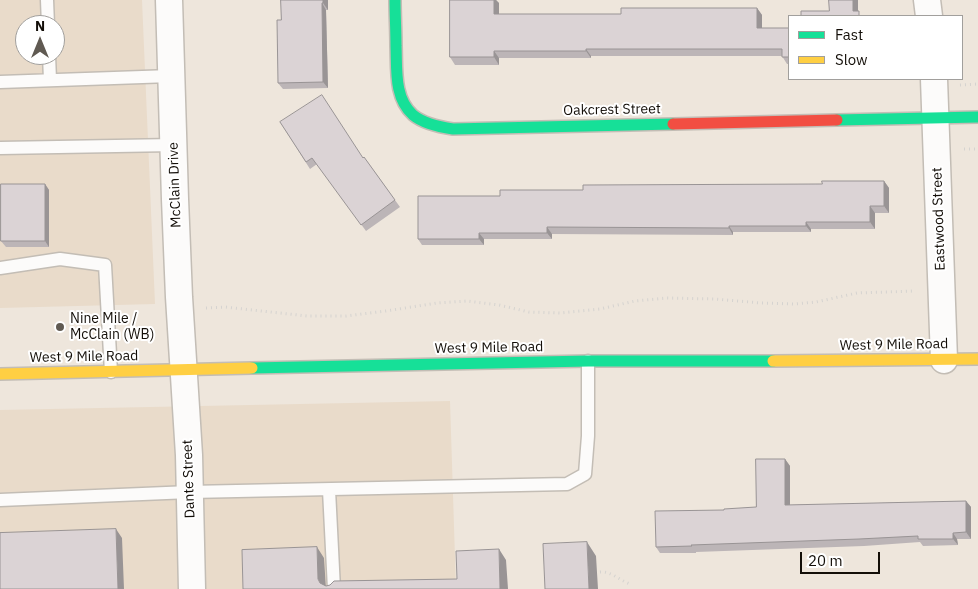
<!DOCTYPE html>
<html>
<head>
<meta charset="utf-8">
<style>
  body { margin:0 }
  #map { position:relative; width:978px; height:589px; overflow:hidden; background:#eee6dc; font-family:"IBM Plex Sans",sans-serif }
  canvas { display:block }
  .legend { position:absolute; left:788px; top:15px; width:175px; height:65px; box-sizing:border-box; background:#fff; border:1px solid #a19f9c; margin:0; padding:6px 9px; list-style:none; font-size:15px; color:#130e08 }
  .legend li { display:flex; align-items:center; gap:10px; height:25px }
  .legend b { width:25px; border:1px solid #a19f9c }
  .north { position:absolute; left:15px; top:15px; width:50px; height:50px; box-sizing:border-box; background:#fff; border:1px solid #a19f9c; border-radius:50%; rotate:0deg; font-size:14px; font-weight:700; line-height:20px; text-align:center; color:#130e08 }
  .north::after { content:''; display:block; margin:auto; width:18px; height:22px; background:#605a52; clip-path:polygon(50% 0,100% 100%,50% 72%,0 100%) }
  .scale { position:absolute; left:800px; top:552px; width:80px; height:22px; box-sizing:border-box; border:2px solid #130e08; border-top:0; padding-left:6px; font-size:15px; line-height:18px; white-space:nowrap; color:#130e08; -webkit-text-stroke:4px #fff; paint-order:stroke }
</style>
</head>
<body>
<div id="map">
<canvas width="978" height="589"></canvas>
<ul class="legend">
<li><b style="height:6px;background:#16e098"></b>Fast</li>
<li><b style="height:6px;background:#ffcf43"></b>Slow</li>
</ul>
<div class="north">N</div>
<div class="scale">20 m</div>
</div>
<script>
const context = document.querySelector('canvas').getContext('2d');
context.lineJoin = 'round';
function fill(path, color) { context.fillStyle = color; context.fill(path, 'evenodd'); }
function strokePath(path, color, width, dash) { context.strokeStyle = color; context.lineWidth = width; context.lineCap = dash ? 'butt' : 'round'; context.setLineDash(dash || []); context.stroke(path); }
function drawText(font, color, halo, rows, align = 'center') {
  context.font = font + ' "IBM Plex Sans",sans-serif'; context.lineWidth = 4; context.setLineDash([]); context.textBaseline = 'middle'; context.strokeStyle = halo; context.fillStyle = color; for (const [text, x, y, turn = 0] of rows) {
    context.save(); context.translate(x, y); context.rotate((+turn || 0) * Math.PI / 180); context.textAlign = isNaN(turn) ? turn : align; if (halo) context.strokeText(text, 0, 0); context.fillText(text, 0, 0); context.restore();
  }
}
const built = new Path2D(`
  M0,0h142l13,304 -155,4zM25,25h30v30h-30z
  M450,401l6,188h-456v-179z`);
const path = new Path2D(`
  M960,85l18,-1
  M964,149h14
  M206,308l19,-1 82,9h39l40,-5 51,-8 30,-2 32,4 30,7 31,1 40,-4 35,-8 32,-3 48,1 46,4 34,1 21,-2 41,-9 58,-2
  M600,572c11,-1 19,8 30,12`);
const lane = new Path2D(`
  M47,0l1,25
  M49,55l1,25
  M0,82l171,-6
  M0,148l174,-3
  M0,268l60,-9 45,6 6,107
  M329,490l5,99
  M0,500l190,-8 377,-8 18,-10 3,-38v-75`);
const street = new Path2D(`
  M169,0l6,199 4,98 10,158 3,134
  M927,0l2,16
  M934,79l10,281`);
const fast = new Path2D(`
  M395,0c0,15 1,31 1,46 1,24 -2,52 17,69 11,9 26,12 40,14l220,-5
  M837,120l141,-3
  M252,368l336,-7h185`);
const slow = new Path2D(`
  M773,361l205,-2
  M0,374l252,-6`);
const jam = new Path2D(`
  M673,124l164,-4`);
const wall = new Path2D(`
  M328,0v10h-2l2,78 -45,1 -5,-6 3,-63z
  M450,0h46l3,3v11h122l136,-6 5,7v13h27v36h-2l-5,-8h-191v2h-92v7h-44l-5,-8z
  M280,122l83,36 1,-1 36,50 -34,24 -49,-67 -7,5z
  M884,181l5,7v25h-14v16h-64v3h-78v3l-181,-1v5h-68v6h-62l-4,-6 82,-43 83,-6 239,-6z
  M45,184l4,6v57h-43l-5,-6z
  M785,459l5,7v39l176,-4 5,6v32h-14l1,6 -35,1 -3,-4 -56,4 -168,6v1h-36l-4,-6 68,-37 32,-3z`);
const shadedWall = new Path2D(`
  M323,0h5v10l-5,-7z
  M494,0h2l3,3v18l-5,-7z
  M853,0h5v16l-5,-5z
  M322,3l4,7 2,78 -5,-6z
  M757,8l5,7v20l-5,-7z
  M586,49l5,7v2l-5,-7z
  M494,51l5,7v7l-5,-8z
  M884,181l5,7v25l-5,-7z
  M45,184l4,6v57l-4,-6z
  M870,206l5,7v16l-5,-7z
  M806,222l5,7v3l-5,-6z
  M729,226l4,6v3l-4,-7z
  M547,227l5,7v5l-5,-6z
  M479,233l5,6v6l-5,-6z
  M785,459l5,7v45l-5,-6z
  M966,501l5,6v32l-5,-7z
  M116,529l6,9 2,51h-6z
  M953,533l4,6 1,6 -5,-6z
  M587,542l9,14 2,33h-9z
  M317,547l7,11 2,31 -6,-6 -2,-4z
  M499,549l7,11 2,29h-8z`);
const building = new Path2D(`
  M281,0h42v3h-1l1,79 -45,1 -1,-63h4z
  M450,0h44v14h127v-6h136v20h32v29h-7v-8h-196v2h-92v6h-44z
  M829,0h24v11h6v5h-58v-5h28z
  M322,95l41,63 1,-1 31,43 -34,25 -49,-67 -6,4 -26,-40z
  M822,181h62v25h-14v16h-64v4h-77v2l-182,-1v6h-68v6h-61v-43h82v-6h83v-5l239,-1z
  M1,184h44v57h-44z
  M756,459h29v46l181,-4v31l-13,1v6h-35v-3l-59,3 -168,6 1,1 -36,1 -1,-36 69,-1v-1l32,-2z
  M116,529l2,60h-118v-56z
  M587,542l2,47h-44l-2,-45z
  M317,547l1,32 2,4 6,3 4,-1 4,-4 123,-2 -1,-28 43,-2 1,40h-257l-1,-39z`);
const markers = [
  [60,327,5,"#605a52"]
];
const streetNames = [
  ["Oakcrest Street",612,110,-1],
  ["McClain Drive",175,185,-92],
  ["Eastwood Street",939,219,-92],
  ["West 9 Mile Road",894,345,-1],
  ["West 9 Mile Road",489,348,-1],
  ["West 9 Mile Road",84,357,-1],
  ["Dante Street",189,479,-92]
];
const poiNames = [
  ["Nine Mile /",70,319],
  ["McClain (WB)",70,335]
];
fill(built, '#e9dbca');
strokePath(lane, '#c3bdb5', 15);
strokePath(street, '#c3bdb5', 29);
strokePath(fast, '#c3bdb5', 14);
strokePath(slow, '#c3bdb5', 14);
strokePath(jam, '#c3bdb5', 14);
strokePath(path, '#d5d3d0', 3, [1, 4]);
strokePath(lane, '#fcfbfa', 12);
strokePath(street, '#fcfbfa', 26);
strokePath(fast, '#16e098', 11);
strokePath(slow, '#ffcf43', 11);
strokePath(jam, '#f24e42', 11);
fill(wall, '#bcb5b7');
fill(shadedWall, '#999495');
fill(building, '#dbd3d5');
strokePath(building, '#999495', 1);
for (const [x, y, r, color] of markers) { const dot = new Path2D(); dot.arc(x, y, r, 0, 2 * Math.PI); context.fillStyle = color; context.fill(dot); strokePath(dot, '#fff', 2); }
drawText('14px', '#130e08', '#fff', streetNames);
drawText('14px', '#130e08', '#fff', poiNames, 'left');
</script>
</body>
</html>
